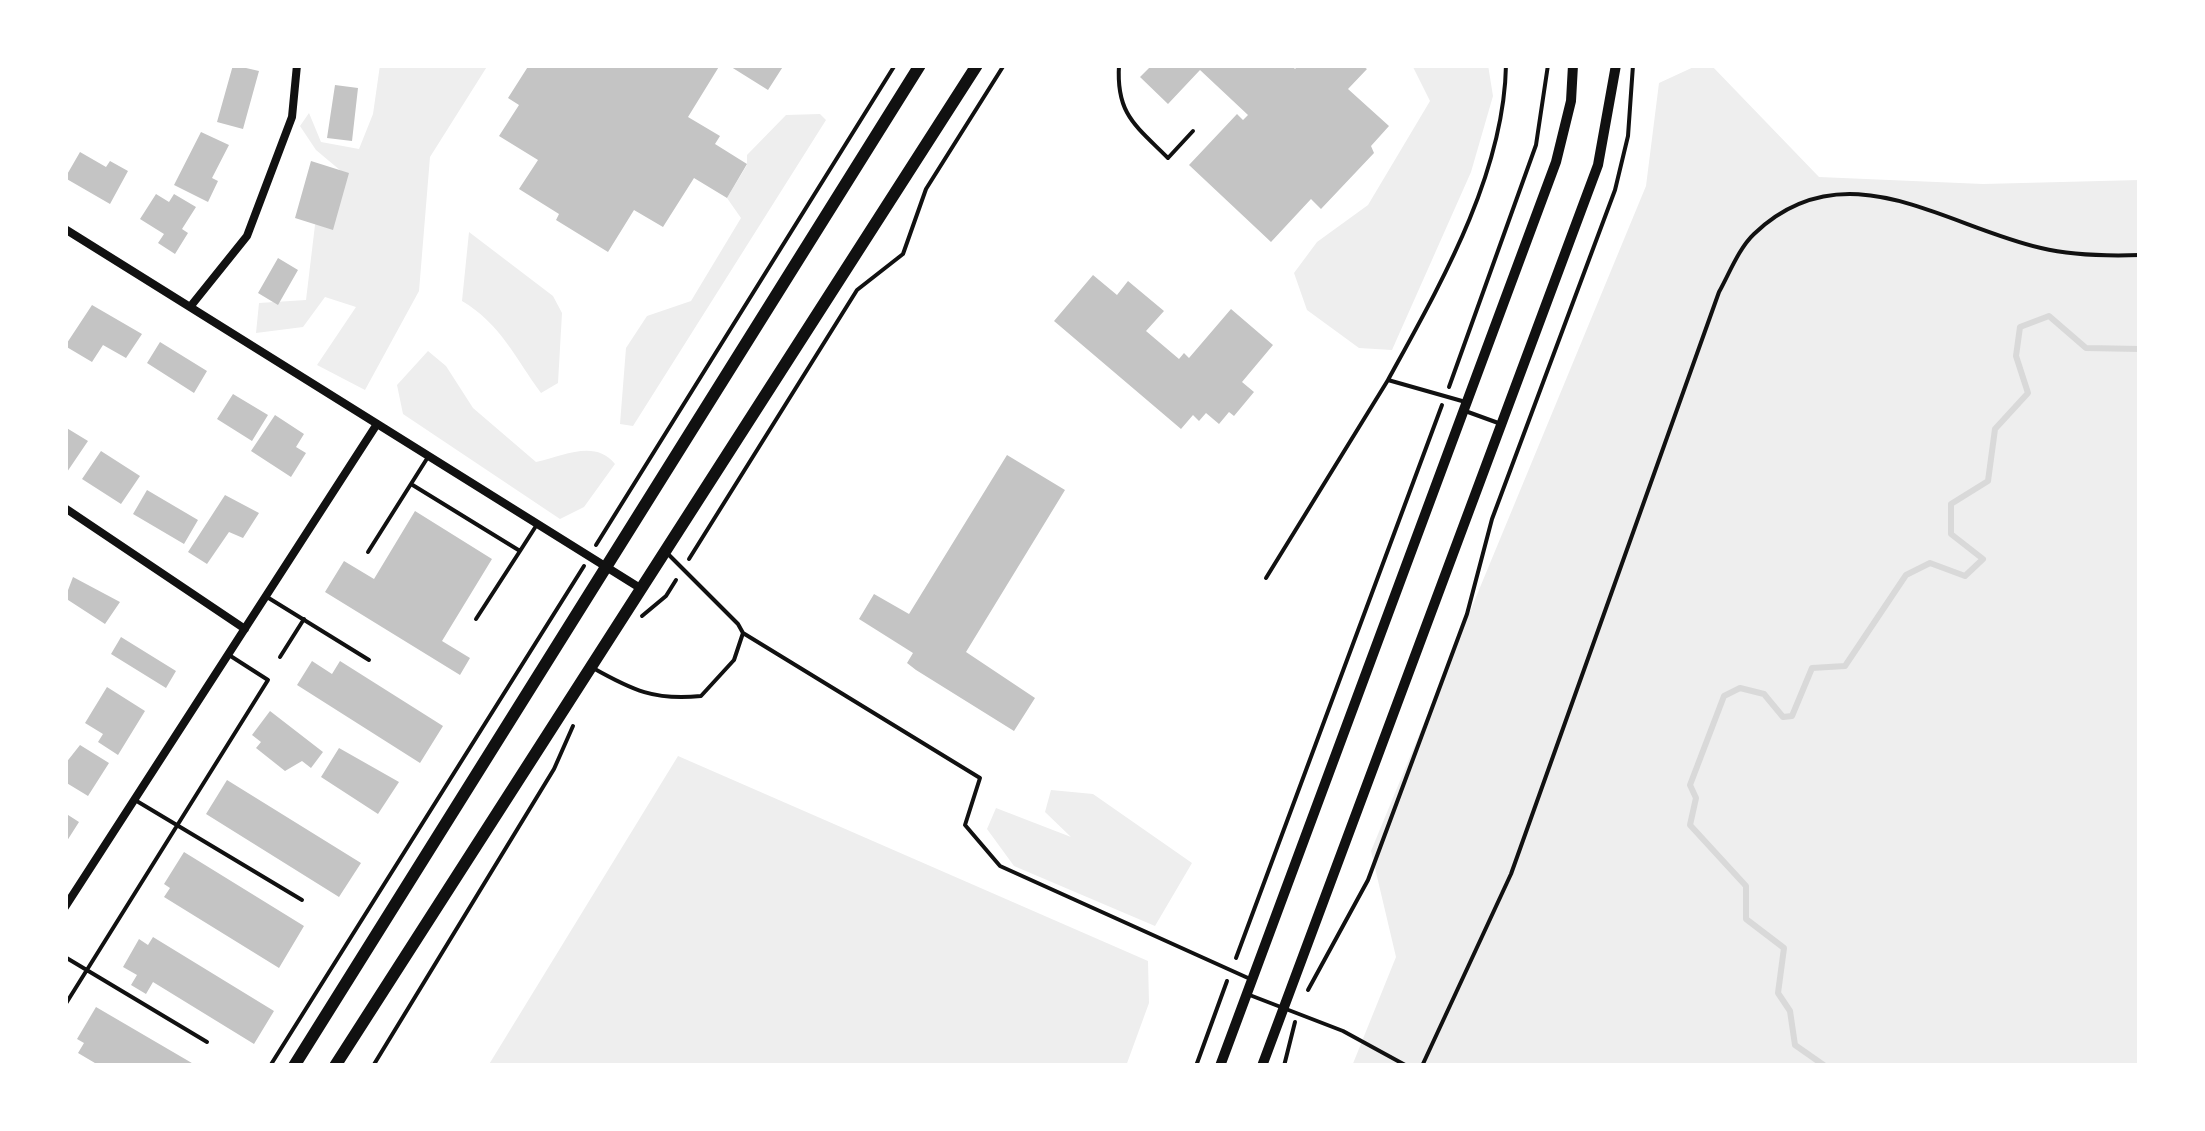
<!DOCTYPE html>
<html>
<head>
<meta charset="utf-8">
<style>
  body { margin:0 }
  #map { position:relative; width:2205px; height:1131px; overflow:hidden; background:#fff; font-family:"Titillium Web",sans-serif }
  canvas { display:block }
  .frame { position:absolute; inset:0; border:68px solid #fff; pointer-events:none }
</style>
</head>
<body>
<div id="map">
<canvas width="2205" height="1131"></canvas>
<div class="frame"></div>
</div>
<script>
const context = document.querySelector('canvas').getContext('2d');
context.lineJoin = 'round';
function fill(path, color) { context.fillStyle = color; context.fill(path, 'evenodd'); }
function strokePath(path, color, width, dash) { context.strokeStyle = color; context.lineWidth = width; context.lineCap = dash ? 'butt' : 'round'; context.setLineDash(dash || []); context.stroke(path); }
const green = new Path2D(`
  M380,65h108l-58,92 -11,134 -54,99 -48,-25 39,-58 -31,-10 -22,30 -47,6 3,-30 47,-3 9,-75 26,-54 -25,-21 -16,-24 9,-13 12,29 38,7 14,-35z
  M1412,65h76l5,31 -22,76 -79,178 -33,-2 -52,-38 -13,-37 23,-31 51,-37 62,-104z
  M1698,65h13l108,112 164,7 157,-4v886h-788l44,-109 -25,-106 275,-665 13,-103z
  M820,114l6,6 -193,306 -13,-2 6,-76 21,-32 44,-15 50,-83 -14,-20 20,-33v-10l39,-40z
  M469,232l84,64 9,17 -4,70 -17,10c-25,-34 -41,-70 -79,-92z
  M428,351l18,15 27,42 63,54c28,-6 59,-23 79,2l-31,43 -24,12 -157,-105 -6,-29z
  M678,756l470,205 1,42 -23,63h-638z
  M1051,790l42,4 99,69 -37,63 -141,-60 -27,-37 9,-21 75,29 -26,-25z`);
const stream = new Path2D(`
  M1825,1066l-30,-21 -5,-34 -12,-18 6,-45 -38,-29v-33l-56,-61 6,-27 -6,-13 34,-89 16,-8 24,6 19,23 9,-1 20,-48 33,-2 61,-91 24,-12 35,13 18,-17 -32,-25v-30l37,-23 7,-52 33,-36 -12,-37 4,-29 29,-11 37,32 54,1`);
const building = new Path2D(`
  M233,65l26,6 -16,58 -26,-7z
  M529,65h191l-32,52 32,19 -5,8 32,20 -20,34 -33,-20 -31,49 -29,-17 -26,42 -52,-32 3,-6 -40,-25 19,-29 -39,-24 20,-31 -11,-7z
  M728,65h56l-16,25z
  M1152,65h139l4,4 4,-4h62l6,4 -19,20 41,37 -18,20 3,7 -53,56 -10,-10 -40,43 -82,-77 48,-51 6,6 5,-5 -48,-45 -32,34 -28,-27z
  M335,85l23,3 -6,53 -25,-3z
  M201,132l28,13 -17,33 6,3 -10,21 -34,-17z
  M80,152l26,15 4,-6 18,10 -18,33 -45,-26z
  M311,161l38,12 -16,57 -38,-12z
  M156,194l13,8 5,-8 22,13 -14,22 6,4 -13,21 -17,-11 6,-9 -24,-15z
  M278,258l20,12 -20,35 -20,-12z
  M1093,275l24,20 11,-14 36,30 -18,20 33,28 5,-6 5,5 42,-49 42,36 -31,37 12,10 -20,24 -5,-4 -10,12 -13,-11 -7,8 -6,-6 -12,14 -127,-108z
  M92,305l50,29 -16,24 -23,-13 -11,17 -27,-16z
  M160,342l47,29 -13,22 -47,-30z
  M233,394l35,21 -16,26 -35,-22z
  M275,415l29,19 -8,13 10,6 -15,24 -40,-26z
  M65,427l23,14 -21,31 -2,-1z
  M101,451l39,25 -19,28 -39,-25z
  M1007,455l58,35 -99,162 69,46 -21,33 -98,-61 -9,-7 6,-10 -54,-34 15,-25 35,20z
  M147,490l51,30 -14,24 -51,-30z
  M225,495l34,18 -16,25 -14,-6 -22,32 -19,-12z
  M415,511l77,48 -50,82 28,17 -10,17 -135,-83 19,-31 30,18z
  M73,577l47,25 -15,22 -40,-26z
  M121,637l55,34 -10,17 -55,-34z
  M312,661l20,13 8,-13 103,65 -23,37 -123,-78z
  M107,687l38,24 -27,44 -20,-13 5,-8 -18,-11z
  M270,711l53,41 -12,16 -9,-7 -17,10 -29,-23 5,-6 -9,-7z
  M80,745l29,18 -21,33 -23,-14v-18z
  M339,748l60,34 -21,32 -57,-37z
  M227,780l134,83 -22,34 -133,-83z
  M65,813l14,9 -14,22z
  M184,852l120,74 -25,42 -115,-71 6,-9 -6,-4z
  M153,937l121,74 -20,33 -101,-62 -7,12 -15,-9 6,-10 -14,-8 16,-28 9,6z
  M96,1007l101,59h-97l-22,-13 6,-10 -7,-4z`);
const path = new Path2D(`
  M1449,387l87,-242 12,-80
  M596,545l299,-480
  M689,559l168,-269 46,-36 23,-65 78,-124
  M642,616l24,-20 10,-16
  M1236,958l206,-553
  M1308,990l60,-110 99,-266 25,-95 123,-329 13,-54 5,-71
  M270,1066l314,-500
  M373,1066l181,-297 19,-43
  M1196,1066l31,-85
  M1284,1066l11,-44
  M1422,1066l89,-192 208,-582c10,-18 20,-44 35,-58 91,-87 190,-8 287,14 29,7 69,8 99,7`);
const service = new Path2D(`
  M1119,65c-3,49 16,60 49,93l25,-27
  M1388,380c52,-95 116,-205 118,-315
  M1468,412l33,12
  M411,484l109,67 -44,68
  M520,551l16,-25
  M368,552l60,-95
  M1266,578l122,-198 74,21
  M267,597l102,63
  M743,633l237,145 -15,47 35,41 248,112
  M280,657l24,-38
  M593,668c39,22 62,33 108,28l33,-36 9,-27 -5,-9 -69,-69
  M135,800l167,100
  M65,957l142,85
  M1247,994l96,37 64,35
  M65,1005l203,-325 -39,-25`);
const minor = new Path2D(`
  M65,229l575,359
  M190,307l57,-71 45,-119 5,-52
  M65,508l180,121
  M65,907l312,-483`);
const tertiary = new Path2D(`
  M1220,1066l336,-904 15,-61 2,-36
  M1262,1066l336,-901 18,-100`);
const primary = new Path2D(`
  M294,1066l626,-1001
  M335,1066l642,-1001`);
fill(green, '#eee');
strokePath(stream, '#d9d9d9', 6);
fill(building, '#c4c4c4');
strokePath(path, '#111', 4);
strokePath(service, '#111', 4);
strokePath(minor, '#111', 8);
strokePath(tertiary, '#111', 10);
strokePath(primary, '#111', 12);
</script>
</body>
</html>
